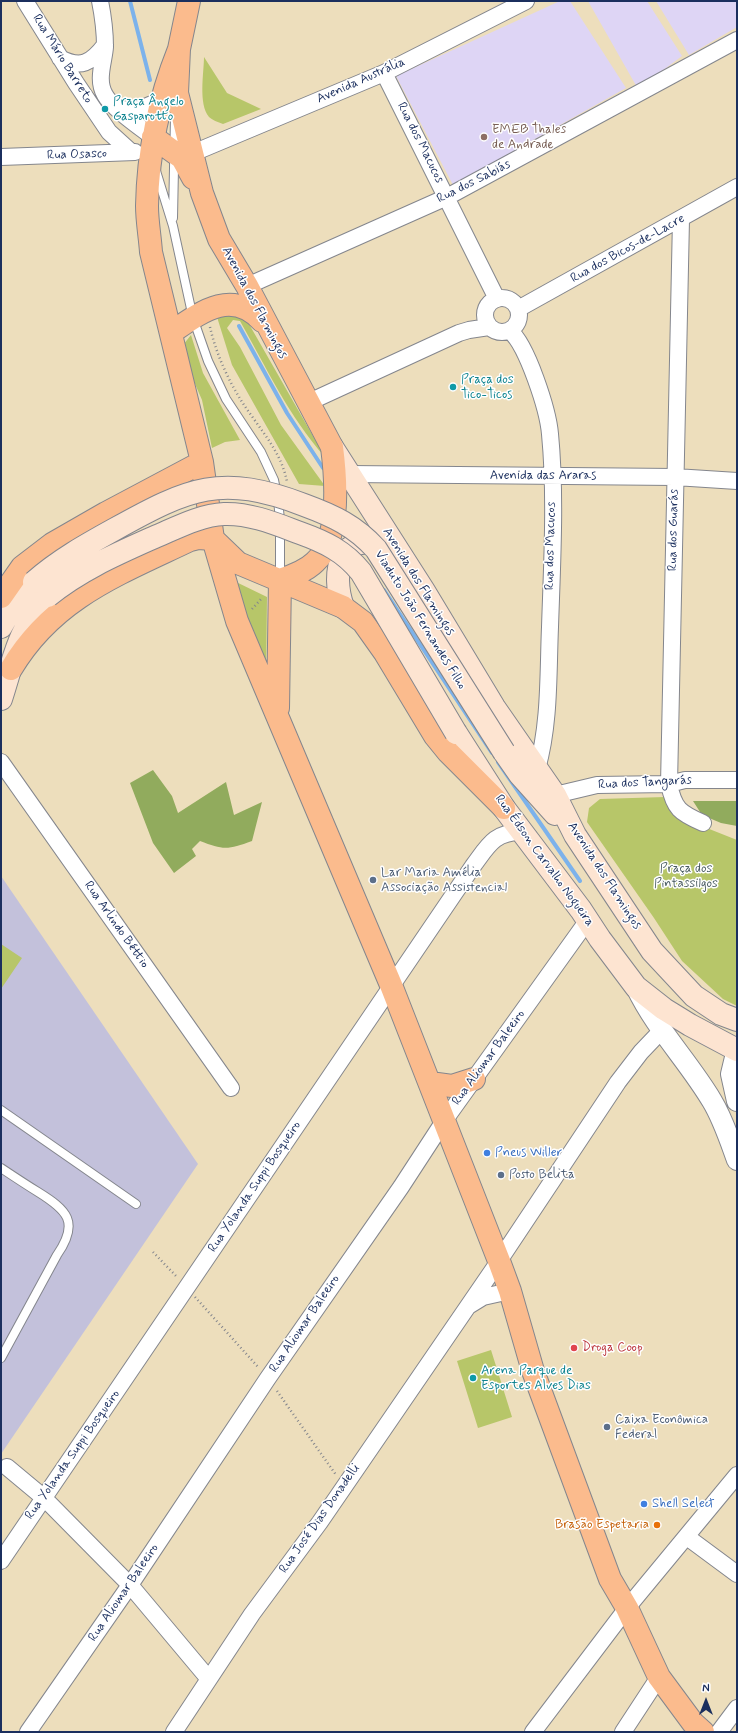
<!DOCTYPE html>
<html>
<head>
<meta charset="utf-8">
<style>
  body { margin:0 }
  #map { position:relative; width:738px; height:1733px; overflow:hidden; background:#eddebc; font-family:Mynerve,sans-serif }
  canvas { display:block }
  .frame { position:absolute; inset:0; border:2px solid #1b2f5e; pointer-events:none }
  .north { position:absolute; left:686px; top:1681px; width:40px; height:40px; -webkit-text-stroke:3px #fff; paint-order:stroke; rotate:0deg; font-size:11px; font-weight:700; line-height:16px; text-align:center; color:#1b2f5e }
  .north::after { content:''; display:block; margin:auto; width:14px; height:18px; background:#1b2f5e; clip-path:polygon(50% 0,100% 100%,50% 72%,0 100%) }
</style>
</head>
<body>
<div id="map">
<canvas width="738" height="1733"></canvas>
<div class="frame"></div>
<div class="north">N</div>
</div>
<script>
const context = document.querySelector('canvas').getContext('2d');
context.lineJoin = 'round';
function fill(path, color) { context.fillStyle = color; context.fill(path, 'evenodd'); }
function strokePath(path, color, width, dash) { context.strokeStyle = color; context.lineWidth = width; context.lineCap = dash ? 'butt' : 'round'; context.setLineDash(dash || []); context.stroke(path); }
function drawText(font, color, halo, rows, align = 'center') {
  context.font = font + ' Mynerve,sans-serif'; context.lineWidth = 3; context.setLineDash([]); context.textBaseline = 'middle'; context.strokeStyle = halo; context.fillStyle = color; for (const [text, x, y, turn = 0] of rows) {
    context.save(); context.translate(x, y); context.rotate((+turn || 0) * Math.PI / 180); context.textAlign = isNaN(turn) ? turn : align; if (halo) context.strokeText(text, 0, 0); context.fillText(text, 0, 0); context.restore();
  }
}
const built = new Path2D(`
  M560,1h10l56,87 -173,97 -57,-109z
  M588,1h59l35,55 -44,33z
  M656,1h81v26l-48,28z`);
const industrial = new Path2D(`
  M1,876l197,288 -197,290z`);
const green = new Path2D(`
  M204,57l23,36 34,16 -38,15c-5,-2 -11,-4 -14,-7 -11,-13 -5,-45 -5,-60z
  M238,311l7,6 80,140c-36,-40 -59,-90 -85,-136l-7,-1 -6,8 13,19 41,78 44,61 -26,-2 -67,-119 -15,-48z
  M191,335l12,38 37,67 -15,2 -13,6 -10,-48 -13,-30 -6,-25z
  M232,580l35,17 -1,83z
  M665,797l9,18 63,25v166l-14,-7 -41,-38 -28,-43 -67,-96 2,-14 11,-9z
  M1,944l21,14 -21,31z
  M491,1350l21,67 -34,11 -21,-67z`);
const forest = new Path2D(`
  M153,770l19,26 6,17 48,-31 8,33 28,-13 -10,39c-24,9 -29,9 -52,0l-8,8 4,7 -22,17 -21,-30 -23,-60z
  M693,801h44v25l-16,-3 -19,-8z`);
const stream = new Path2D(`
  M130,1l20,79
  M239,326l48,87 36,55
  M384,590l108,163
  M498,762l82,119`);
const path = new Path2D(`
  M210,327c6,27 19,55 34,78 16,24 38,48 43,77
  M252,609l10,-11
  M153,1252l24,25
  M195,1297l64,71
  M277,1391l59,84`);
const service = new Path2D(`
  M156,171l17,55 20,92 15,43 18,38 35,53 13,28 4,20 2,20v58
  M173,218l2,-101
  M1,1110l135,94
  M1,1168c12,8 24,16 37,24 29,18 42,30 19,63l-56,103`);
const minor = new Path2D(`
  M25,1l51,82 33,49 22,20
  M100,1c3,15 5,30 5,46 -1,15 -9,33 0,48 7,13 36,33 48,42
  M60,58c21,11 31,5 45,-13
  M384,73l113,226
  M119,109l19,1 23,-10
  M193,153l191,-80 142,-72
  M1,157l134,-5
  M681,219l-12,565c5,25 11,29 34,39
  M247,286l200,-89 290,-157
  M485 315a17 17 0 1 1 34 0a17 17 0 1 1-34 0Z
  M518,309l219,-122
  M510,331c17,14 38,79 40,103 6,62 2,131 0,193 -2,47 0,96 -13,142
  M307,403l152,-70 10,-3 20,-3
  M349,474l326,3 62,4
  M1,762l230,326
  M555,795l42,-10 72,-1 16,-4h52
  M470,1305l13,-8 27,-6
  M7,1467l36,30 87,88 78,93
  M687,1537l50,37
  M1,1561l472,-695c15,-20 21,-34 48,-34
  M28,1732l102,-147 138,-207 133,-191 43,-66 144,-201
  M174,1732l78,-118 68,-92 179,-261 119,-179 23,-30 21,-22
  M533,1732l94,-124 110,-133
  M623,1732l36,-55
  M719,1732l18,-24`);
const tertiary = new Path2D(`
  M636,987c20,42 53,75 76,114 11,18 18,40 25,59
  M737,1049l-6,25 6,27`);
const secondary = new Path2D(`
  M332,447l92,144 70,116 61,88 20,40 77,116 42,45 27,18 16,6
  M343,607c-12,-33 -4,-79 43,-60
  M1,627l13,-22 20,-23
  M1,699c13,-40 17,-70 47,-103
  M456,733l48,75 77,102 19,29 36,48 28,22 26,16 47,25
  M504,752l16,23 35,39`);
const primary = new Path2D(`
  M189,1l-10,48 -2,44 25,100 17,46 28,47 85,161c4,31 9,92 -17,115 -9,9 -23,14 -35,18
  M179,49c-20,50 -31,102 -32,157 0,15 3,31 4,46l51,210 11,77 24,82 154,364 108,276 11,30 23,80 77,208 17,29 32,69 34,46 10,9
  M153,137l29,21 11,20
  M172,332c29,-20 60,-44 90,-11
  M1,597l21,-30 30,-23 54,-31 96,-51
  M11,669c42,-71 108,-95 179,-129l8,-2 15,1 25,24 105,44 20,15 22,31 50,83 13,16 56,56
  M278,708l2,-128
  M430,1083l22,3 22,-7`);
const secondaryBridge = new Path2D(`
  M34,582c25,-22 52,-37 81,-53 74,-41 106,-56 189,-24 30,11 51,21 72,44l128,203
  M48,596c33,-27 71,-43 109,-60 21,-9 44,-21 67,-22 26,-1 52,10 76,19 25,9 44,18 61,39l95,161`);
const markers = [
  [105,109,4,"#0f9aa8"],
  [484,137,4,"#8d6e63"],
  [453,387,4,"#0f9aa8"],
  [373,880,4,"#5c6f8a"],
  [487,1153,4,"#3f7fe0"],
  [501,1175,4,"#5c6f8a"],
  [574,1348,4,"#e0444e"],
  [473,1378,4,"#0f9aa8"],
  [607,1427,4,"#5c6f8a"],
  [644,1504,4,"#3f7fe0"],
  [657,1525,4,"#e8710a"]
];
const streetNames = [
  ["Rua Mário Barreto",62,59,58],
  ["Avenida Austrália",361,81,-24],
  ["Rua dos Macucos",420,143,63],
  ["Rua Osasco",77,155,-2],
  ["Rua dos Sabiás",474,182,-27],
  ["Rua dos Bicos-de-Lacre",628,249,-29],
  ["Avenida dos Flamingos",254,303,62],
  ["Avenida das Araras",543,476],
  ["Rua dos Guarás",674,530,-89],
  ["Rua dos Macucos",551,546,-89],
  ["Avenida dos Flamingos",418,582,58],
  ["Viaduto João Fernandes Filho",420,620,58],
  ["Rua dos Tangarás",645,783,-3],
  ["Rua Édson Carvalho Nogueira",544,861,54],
  ["Avenida dos Flamingos",604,876,57],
  ["Rua Arlindo Béttio",116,925,55],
  ["Rua Aliomar Baleeiro",489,1058,-54],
  ["Rua Yolanda Suppi Bosqueiro",255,1187,-56],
  ["Rua Aliomar Baleeiro",305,1324,-56],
  ["Rua Yolanda Suppi Bosqueiro",73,1455,-55],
  ["Rua José Dias Donadelli",320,1519,-55],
  ["Rua Aliomar Baleeiro",124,1593,-56]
];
const cultureNames = [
  ["Praça Ângelo",113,102],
  ["Gasparotto",113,117],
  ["Praça dos",461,380],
  ["Tico-Ticos",461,395],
  ["Arena Parque de",481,1371],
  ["Esportes Alves Dias",481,1386]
];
const educationNames = [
  ["EMEB Thales",492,130],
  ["de Andrade",492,145]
];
const parkNames = [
  ["Praça dos",686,869],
  ["Pintassilgos",686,884]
];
const serviceNames = [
  ["Lar Maria Amélia",381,873],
  ["Associação Assistencial",381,888],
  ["Posto Belita",509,1175],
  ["Caixa Econômica",615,1420],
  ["Federal",615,1435]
];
const shopNames = [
  ["Pneus Willer",495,1153],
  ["Shell Select",652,1504]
];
const healthNames = [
  ["Droga Coop",582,1348]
];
const foodNames = [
  ["Brasão Espetaria",649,1525]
];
fill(built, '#ded5f5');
fill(industrial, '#c3c1db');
fill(green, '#b7c669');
fill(forest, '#91ab5d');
strokePath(stream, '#7cb2eb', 4);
strokePath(service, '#84868d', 10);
strokePath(minor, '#84868d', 18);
strokePath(tertiary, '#84868d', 22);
strokePath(secondary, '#84868d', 24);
strokePath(primary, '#84868d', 24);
strokePath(path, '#84868d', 2.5, [1, 3]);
strokePath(service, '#fff', 8);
strokePath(minor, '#fff', 16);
strokePath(tertiary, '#fff', 20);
strokePath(secondary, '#fde4d1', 22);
strokePath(primary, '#fbbb8d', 22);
strokePath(secondaryBridge, '#84868d', 24, []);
strokePath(secondaryBridge, '#fde4d1', 22);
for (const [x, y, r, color] of markers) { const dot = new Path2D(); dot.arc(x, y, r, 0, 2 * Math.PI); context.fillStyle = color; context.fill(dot); strokePath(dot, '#fff', 1.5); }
drawText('13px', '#1b2f5e', '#fff', streetNames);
drawText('13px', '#0d838f', '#fff', cultureNames, 'left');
drawText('13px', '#785e54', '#fff', educationNames, 'left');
drawText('13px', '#4a5c61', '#fff', parkNames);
drawText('13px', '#4e5e75', '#fff', serviceNames, 'left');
drawText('13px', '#366cbe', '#fff', shopNames, 'left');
drawText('13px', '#be3a42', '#fff', healthNames, 'left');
drawText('13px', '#c56008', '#fff', foodNames, 'right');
</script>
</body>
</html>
